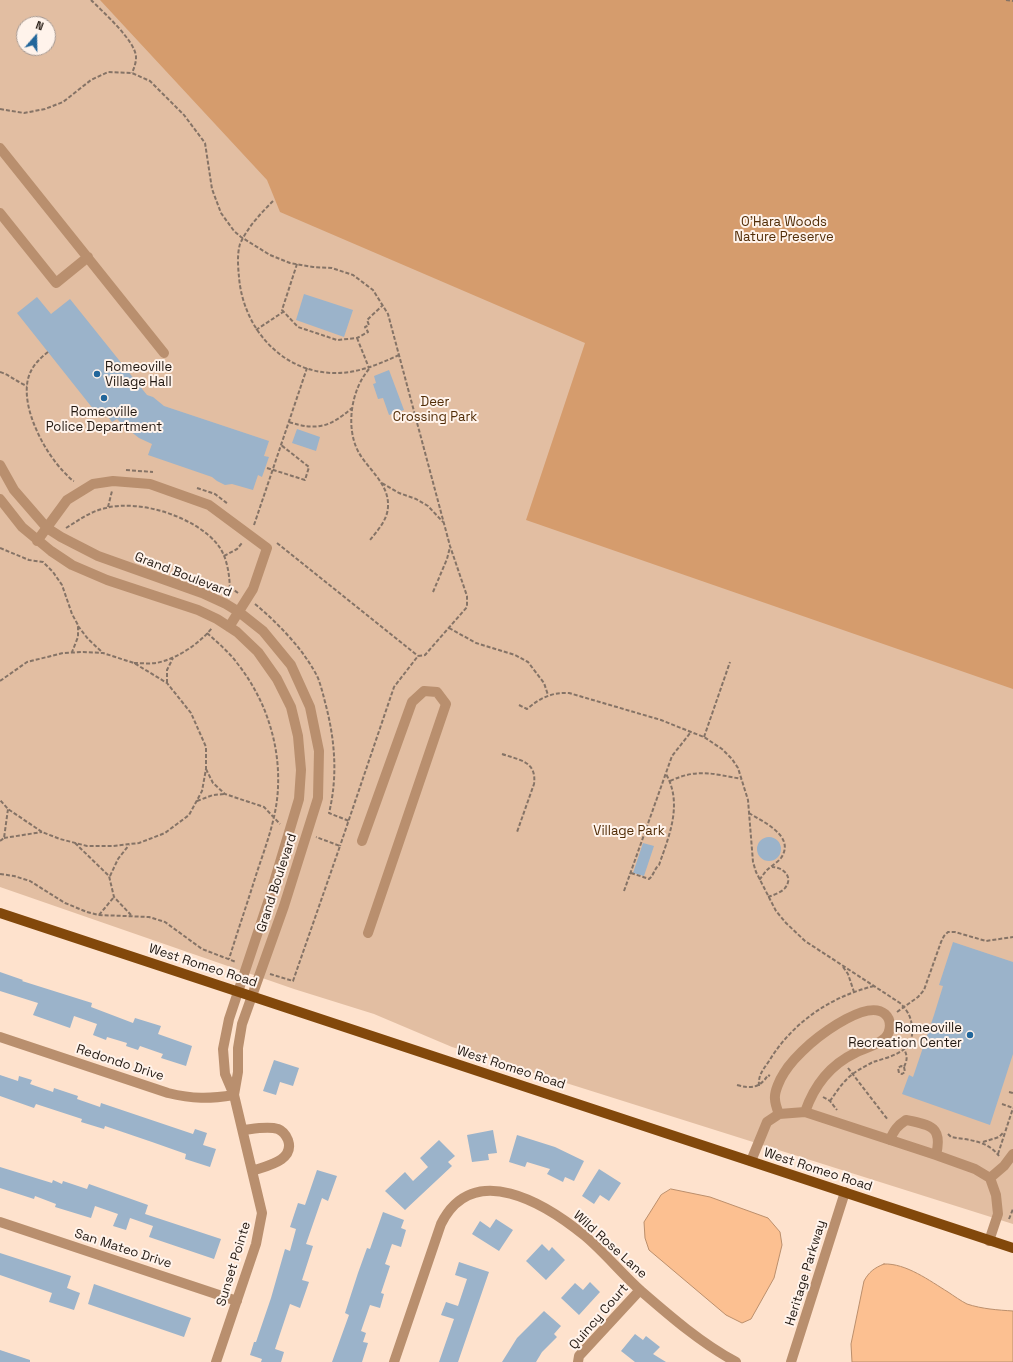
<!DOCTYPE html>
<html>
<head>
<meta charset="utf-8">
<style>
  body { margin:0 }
  #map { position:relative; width:1013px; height:1362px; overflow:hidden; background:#fee2cd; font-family:"Space Grotesk",sans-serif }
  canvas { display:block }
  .north { position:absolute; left:16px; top:16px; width:40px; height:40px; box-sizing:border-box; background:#fff3eb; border:1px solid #a79b94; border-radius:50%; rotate:20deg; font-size:11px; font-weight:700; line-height:16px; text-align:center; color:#221811 }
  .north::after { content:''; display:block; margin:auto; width:14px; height:18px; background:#22669b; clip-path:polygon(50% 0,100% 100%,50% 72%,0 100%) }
</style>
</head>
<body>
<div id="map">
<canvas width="1013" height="1362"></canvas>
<div class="north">N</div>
</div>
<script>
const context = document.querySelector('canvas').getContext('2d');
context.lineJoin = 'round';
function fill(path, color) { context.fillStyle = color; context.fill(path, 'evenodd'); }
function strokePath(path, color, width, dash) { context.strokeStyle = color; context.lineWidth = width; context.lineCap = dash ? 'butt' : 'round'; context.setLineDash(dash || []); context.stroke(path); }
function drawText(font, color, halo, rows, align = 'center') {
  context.font = font + ' "Space Grotesk",sans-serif'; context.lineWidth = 4; context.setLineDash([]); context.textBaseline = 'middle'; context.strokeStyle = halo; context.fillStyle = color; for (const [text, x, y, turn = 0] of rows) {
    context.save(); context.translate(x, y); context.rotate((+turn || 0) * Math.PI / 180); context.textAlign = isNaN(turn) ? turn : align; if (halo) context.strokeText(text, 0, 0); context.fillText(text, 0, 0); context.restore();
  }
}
const green = new Path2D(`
  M0,0h1013v1224l-561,-177 -78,-33 -80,-25 -294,-102zM24,24h24v24h-24z`);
const forest = new Path2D(`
  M100,0h913v689l-487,-169 59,-177 -305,-131 -13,-32z`);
const water = new Path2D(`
  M671,1189l39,8 58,21 12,14 2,13 -8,33 -23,41 -9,4 -16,-8 -77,-65 -4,-12 -1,-16 17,-27z
  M884,1264c22,-1 46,17 64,28 6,4 13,9 19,12 15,5 31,6 46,7v51h-161l-1,-18 13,-63c5,-9 10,-13 20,-17z`);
const building = new Path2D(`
  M304,294l49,16 -9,27 -48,-17z
  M37,297l14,17 19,-15 77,96 6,2 11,9 105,35 -5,15 5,1 -7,20 -4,-2 -5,15 -21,-6 -7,1 -8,-4 -5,-4 -64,-22 4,-11 -13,-6 -14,-11 -8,-8 -5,3 -9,-11 -5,4 -81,-102z
  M389,370l15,40 -15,5 -6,-17 -5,1 -5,-15 3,-1 -2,-7z
  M297,429l23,8 -4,14 -24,-8z
  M757 849a12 12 0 1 1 24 0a12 12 0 1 1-24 0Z
  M643,843l11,3 -10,30 -11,-3z
  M953,942l60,20v92l-23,71 -88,-31 7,-19 4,2 21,-62 9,-29 -4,-1z
  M0,972l23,8 -1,1 70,22 -1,4 42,16 2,-5 26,8 -3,8 34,12 -6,20 -25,-8 2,-4 -23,-8 -2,4 -12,-4 1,-3 -20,-6 -1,3 -13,-5 4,-11 -23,-8 -4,12 -37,-13 5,-12 -38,-12z
  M274,1060l25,8 -6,18 -13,-4 -4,13 -13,-4z
  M0,1075l18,6 1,-5 13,4 -2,4 23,8 1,-4 24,8 -1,3 23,8 1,-4 92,31 2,-5 12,4 -4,12 13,4 -6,18 -25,-8 1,-5 -34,-12 -47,-16 -1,3 -23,-7 1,-3 -46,-15 -2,4 -34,-12z
  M493,1130l4,23 -9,1 1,6 -17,2 -5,-27z
  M517,1135l38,12 29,14 -10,20 -9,-4 -2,5 -16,-8 3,-5 -23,-7 -2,5 -16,-5z
  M439,1140l16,16 -7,6 4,4 -47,44 -20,-19 20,-19 8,9 15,-14 -8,-9z
  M0,1167l52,16 1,-3 9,4 1,-3 24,8 2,-5 59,21 -3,9 76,25 -7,20 -65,-22 4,-11 -23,-8 -4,12 -13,-4 5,-12 -23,-8 -4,12 -36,-11 1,-3 -21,-8 -1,3 -34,-11z
  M599,1169l22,14 -12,18 -9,-6 -6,9 -12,-8z
  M317,1170l20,6 -9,25 -6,-3 -16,46 7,2 -11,34 7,2 -9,26 -10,-4 -15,45 9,3 -3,10h-20l1,-3 -12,-4 4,-13h2l15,-44 14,-49 5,2 6,-22 -6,-2 8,-24 7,2z
  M383,1212l21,8 -3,8 5,2 -5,17 -9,-3 -7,20 5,2 -9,27 3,1 -4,14 -10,-3 -9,26 5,2 -3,9 5,1 -6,19h-30l17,-47 -4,-2 13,-40 9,-25 3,1z
  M496,1219l17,11 -14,21 -27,-17 8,-13 10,7z
  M542,1244l7,7 3,-4 13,13 -19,20 -20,-19z
  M0,1253l71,23 -4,12 13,5 -6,17 -25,-8 3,-9 -52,-18z
  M459,1262l30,10 -31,90h-19l15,-43 -13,-4 5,-13 12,4 9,-27 -12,-4z
  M590,1282l10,10 -21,23 -18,-17 14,-15 8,7z
  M94,1284l97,34 -7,19 -96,-33z
  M544,1311l17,15 -7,8 3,3 -15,15 -6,10h-34l15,-24z
  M635,1334l8,6 3,-4 14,11 -7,7 13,8h-31l-14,-11z
  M0,1350l30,10v2h-30z`);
const path = new Path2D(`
  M91,0c11,11 46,42 45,58 0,5 -2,10 -4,15
  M1006,0l7,1
  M0,109l24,4 21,-4 18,-7 28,-22 17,-8 24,1 18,8 34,34 21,28 7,46 9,24 13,18 7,6 29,18 20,8 23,4 19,1 21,7 20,15 15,24 62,232 17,50v11l-42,48 -7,1 -24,31 -54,159
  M273,201c-12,12 -26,27 -33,43 -3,10 -2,23 -1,33 4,50 41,94 93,96 24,1 45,-8 67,-18
  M297,264l-15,46 16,17 39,13 20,-2 11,-6 -3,-5 4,-2 -2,-5 16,-15
  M256,330l27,-18
  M357,338l12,30
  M48,352c-9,7 -17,15 -20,27 -7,29 16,72 35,92 4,4 8,9 11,10
  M369,369c-18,21 -24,59 -10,84 10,17 30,31 29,53 0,13 -10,24 -18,34
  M0,372c10,3 17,10 27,14
  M289,422c28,9 41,5 63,-14
  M267,468l38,12 4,-13 -28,-22
  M126,470l27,2
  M382,483l17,10 17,6 12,7 15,16
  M197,488l18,6 13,10
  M108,507l4,-16
  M254,525l53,-157
  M66,528c13,-8 25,-17 40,-20 34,-9 90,9 112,37 10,13 12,33 12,49
  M277,543l141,113
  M0,548l29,12 14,2 10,10 9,13 10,29 6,11v12l-6,15
  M224,556l13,-7 5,-6
  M230,587l8,6
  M433,592l14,-33 3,-12
  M255,604c23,19 50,47 63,74 3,8 5,16 7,24 10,37 13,74 4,111l20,8
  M78,626l10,13 14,13
  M449,628l27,15 39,12 13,7 16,21 4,12
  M207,633c11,10 22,19 30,30 28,35 43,80 41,124 -1,30 -12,58 -21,85 -9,29 -19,58 -28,87
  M134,663c7,0 15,1 22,0 21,-4 43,-19 56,-35
  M0,681l27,-19 36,-9 20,-1 20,1 31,10 33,20 24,30 15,34v22l-4,22 -13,24 -24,18 -26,10 -26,3h-26l-27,-7 -18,-7 -34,-23 -8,-9
  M167,683v-13l6,-12
  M519,705l8,4c13,-11 25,-17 42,-16l92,27 30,12 13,5 18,12 10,10 6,9 10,32 5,62 3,10 20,39 10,12 19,18 95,62c8,8 12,15 12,27 2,22 -23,27 -39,32 -6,3 -13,7 -19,11 -10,7 -17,18 -24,28
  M704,737l26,-75
  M502,754c17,6 35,7 32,30l-17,48
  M206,769l7,14 12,11 39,13 16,17
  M670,781c28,-13 43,-7 72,-2
  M197,801l16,-6 12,-1
  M749,813c14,9 47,23 32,45 -4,5 -10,8 -14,12 -3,3 -5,7 -8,10
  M4,838l38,-6
  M0,841l4,-3 4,-29
  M75,843l34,33 5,21 17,18
  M631,873l18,6c5,-4 5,-10 10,-14 10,-29 24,-61 7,-91
  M0,874l14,2 16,5 35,22 22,9 12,3 50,2 16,5 37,27 34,13
  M110,876l8,-17 11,-14
  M624,891l48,-135 19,-24
  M768,897c6,-2 14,-5 17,-9 9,-11 -2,-21 -13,-21
  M99,915l15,-18
  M843,967l5,7 6,18
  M270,974l23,7 47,-135 -24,-9
  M897,1012l21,-15 6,-7 17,-48 3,-6 4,-4h7l31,9 27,-4
  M904,1067l1,5 -3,2 -3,-1 -1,-5 3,-2 3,1c3,-7 4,-10 0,-18
  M848,1068l40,52
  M737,1085c14,4 23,3 31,-10l2,1
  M759,1086c-1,-11 4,-16 10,-25 24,-39 61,-64 105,-75
  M1009,1092l4,1
  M823,1097l7,4 7,9
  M1002,1104l11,4
  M948,1134l3,3c17,3 36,3 48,19
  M983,1142l16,-5 5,-5
  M998,1154l15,-46
  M1009,1219l4,-10`);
const minor = new Path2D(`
  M0,148l164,205
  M0,213l56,70 32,-26
  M0,465l14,25 33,38 14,9 37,19 104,37 24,11 13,8 24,19 28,34 19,42 9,44 -1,47 -34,108 -42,118 -4,24v24l-4,23
  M0,499l22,28 29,24 21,14 35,15 91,30 19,9 20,13 21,20 19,27 14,28 7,29 3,34 -2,29 -30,100 -40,120 -6,30 2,25 9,21 28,118 -6,31 -40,118
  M37,541l30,-41 26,-16 20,-3 37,3 59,21 58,43 -14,41 -24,38
  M362,841l50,-139 12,-11 13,1 9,12 -78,229
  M0,1037l168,56c25,6 41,6 66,2
  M779,1114c-2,-5 -4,-10 -4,-15 -1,-7 5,-20 9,-26 6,-10 17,-21 26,-29 14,-12 58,-45 75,-30 7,6 6,18 0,24 -9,8 -20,10 -30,15 -25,12 -41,33 -50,59
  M243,1130c10,-1 25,-4 35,-1 5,2 8,6 10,11 7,21 -22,26 -36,31
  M890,1140c4,-10 7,-14 16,-20 25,5 37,7 30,35
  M751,1161l16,-39 12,-8 26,-2 131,43 39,14 15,9 6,17 2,19 -9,27
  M990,1178l14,-12 9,-12
  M0,1222l237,79
  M394,1362l47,-138c32,-65 105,-20 144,12 20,17 37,38 56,55 30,26 60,52 95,71
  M578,1362l1,-6 61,-66
  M791,1362l54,-170`);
const major = new Path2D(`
  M0,913l1013,335`);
const markers = [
  [97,374,4,"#22669b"],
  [104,398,4,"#22669b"],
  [970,1035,4,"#22669b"]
];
const parkNames = [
  ["O'Hara Woods",784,222],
  ["Nature Preserve",784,237],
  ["Deer",435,402],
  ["Crossing Park",435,417],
  ["Village Park",629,831]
];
const poiNames = [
  ["Romeoville",105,367],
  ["Village Hall",105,382],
  ["Romeoville",104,412,"center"],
  ["Police Department",104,427,"center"],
  ["Romeoville",962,1028,"right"],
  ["Recreation Center",962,1043,"right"]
];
const streetNames = [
  ["Grand Boulevard",183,575,21],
  ["Grand Boulevard",277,883,-72],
  ["West Romeo Road",203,966,18],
  ["Redondo Drive",120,1063,18],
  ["West Romeo Road",511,1068,18],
  ["West Romeo Road",818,1170,18],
  ["Wild Rose Lane",610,1245,42],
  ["San Mateo Drive",123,1249,18],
  ["Sunset Pointe",234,1264,-73],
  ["Heritage Parkway",806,1273,-73],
  ["Quincy Court",599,1317,-49]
];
fill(green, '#e2bea2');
fill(forest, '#d59c6d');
fill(water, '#fcc091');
strokePath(water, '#bb8e6b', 1);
fill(building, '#9bb3ca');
strokePath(path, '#857366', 2, [4, 2]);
strokePath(minor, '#b98f6e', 10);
strokePath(major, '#82480b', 10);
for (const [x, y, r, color] of markers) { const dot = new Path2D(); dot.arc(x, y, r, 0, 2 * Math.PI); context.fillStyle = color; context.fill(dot); strokePath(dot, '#fff3eb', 1.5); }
drawText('13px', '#512c06', '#fff3eb', parkNames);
drawText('13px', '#221811', '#fff3eb', poiNames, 'left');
drawText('13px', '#221811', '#fff3eb', streetNames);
</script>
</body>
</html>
